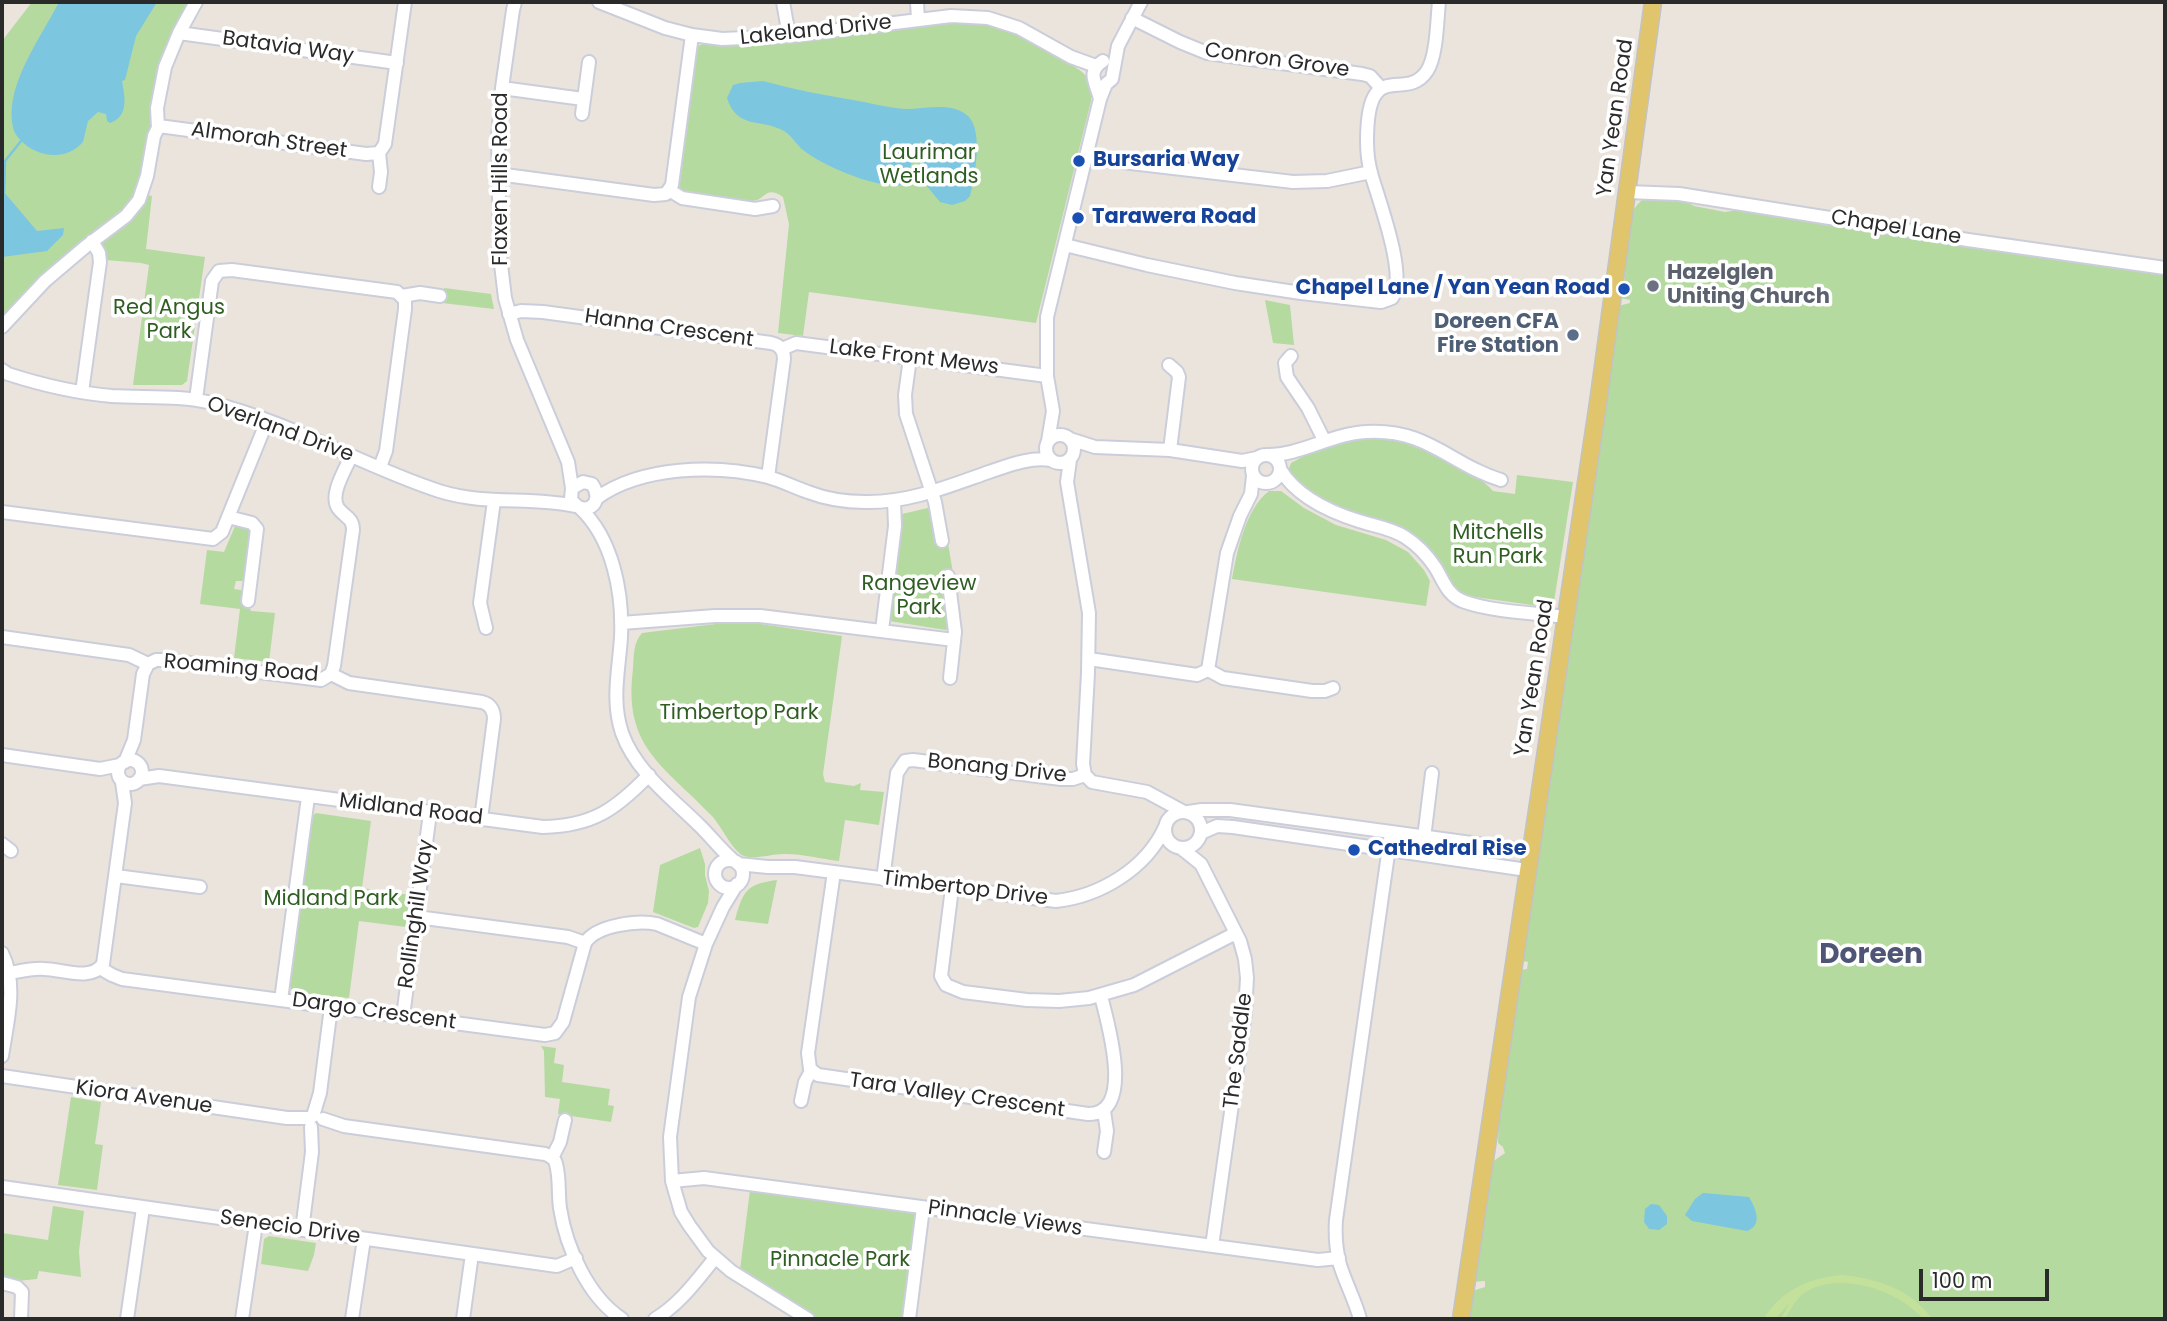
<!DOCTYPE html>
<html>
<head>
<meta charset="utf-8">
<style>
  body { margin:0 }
  #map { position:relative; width:2167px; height:1321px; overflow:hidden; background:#eae4dd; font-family:Poppins,sans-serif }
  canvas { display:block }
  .frame { position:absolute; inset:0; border:4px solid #2a2a2a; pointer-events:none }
  .scale { position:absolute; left:1919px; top:1269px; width:130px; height:32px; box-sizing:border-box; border:4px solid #2a2a2a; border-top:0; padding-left:9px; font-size:21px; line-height:24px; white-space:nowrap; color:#2a2a2a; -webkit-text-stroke:5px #fff; paint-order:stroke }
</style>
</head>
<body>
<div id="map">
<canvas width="2167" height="1321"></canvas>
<div class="frame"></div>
<div class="scale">100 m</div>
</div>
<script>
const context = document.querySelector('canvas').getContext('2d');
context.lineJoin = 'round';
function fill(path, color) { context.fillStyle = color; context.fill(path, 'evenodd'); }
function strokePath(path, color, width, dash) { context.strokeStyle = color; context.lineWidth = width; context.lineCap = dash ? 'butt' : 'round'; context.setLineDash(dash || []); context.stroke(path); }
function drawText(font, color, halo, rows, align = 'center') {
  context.font = font + ' Poppins,sans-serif'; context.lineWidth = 7; context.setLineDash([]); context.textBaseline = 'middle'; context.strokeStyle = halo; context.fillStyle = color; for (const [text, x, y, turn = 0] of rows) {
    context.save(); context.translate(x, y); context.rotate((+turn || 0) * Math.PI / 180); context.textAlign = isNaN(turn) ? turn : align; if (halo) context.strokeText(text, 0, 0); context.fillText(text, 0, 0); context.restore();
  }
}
const green = new Path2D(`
  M32,2h158l-43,138 -8,47 -6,15 -131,119v-280z
  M950,21c48,0 67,12 108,36 10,6 24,12 31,23 3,6 2,15 2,21l-55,222 -227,-31 -6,44 -25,-3 11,-109 -6,-27c-18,-12 -17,3 -30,4 -19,1 -48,-5 -68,-7l-6,-4 19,-144 7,-3 26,3 53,-4z
  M147,195l5,1 -6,53 59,8 -16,110 -2,14 -5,4h-49l16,-120 -8,-2 -35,-3 -1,-10 -4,-8c18,-14 36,-26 46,-47z
  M1645,198h34l15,8 31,6 21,-3 419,64v1046h-700l4,-27 16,-5v-6l-14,1 21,-120 13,-9 -2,-6 -5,-4 2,-49 21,-124 6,-1 1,-7 -6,-1 96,-655 12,-3v-3l-10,-2c0,-7 4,-14 5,-21 3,-26 -5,-63 20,-79z
  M444,288l47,6 3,15 -52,-6z
  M1265,300l25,5 4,40 -21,-2z
  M1365,437c38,2 61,10 93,29 14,7 25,14 35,25l22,3 2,-19 56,7 -20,126 -78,-11 -16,-5 -8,-5 -17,-30 -74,-39 -37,-17 -37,-24 5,-14c29,-16 42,-20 74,-26z
  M1269,491h12l23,17 32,17 50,15 22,12 16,18 6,11 -4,25 -194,-27c5,-28 14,-71 37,-88z
  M932,507l6,35 10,1 5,30 -3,53 -4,4 -57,-9 -1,-4 14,-103z
  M235,526l12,2 4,3 -7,50h-8l-2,8 7,1 10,21 24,2 -6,49 -35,-4 6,-49 -40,-5 7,-54 17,2z
  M740,621l102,15 -19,138 2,8 29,4 7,-3 -1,7 24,2 -5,33 -34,-5 -6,41c-18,-2 -36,-7 -53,-7 -13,-1 -30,6 -42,2 -11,-4 -23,-31 -33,-41 -48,-50 -88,-68 -78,-146 1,-13 0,-26 9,-36z
  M316,813l55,8 -9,67 48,7 -4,32 -47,-6 -10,77 -55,-5 -6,-9 21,-165z
  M700,848l5,16v11l4,16 -1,12 -10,24 -4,1 -41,-16 7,-47z
  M777,880l-9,44 -33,-4c8,-29 11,-36 42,-40z
  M541,1046l15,2 -2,15 10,2 -2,17 48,7 -2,16 6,1 -3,16 -53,-8 2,-15 -15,-2 -1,-46z
  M71,1097l30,5 -6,42 8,1 -6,45 -39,-5z
  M750,1190l157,21 7,3 2,7 -12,98h-88l-15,-9 -2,-5 -22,-14 -4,1 -6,-7 -27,-15z
  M53,1206l31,5 -5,40 2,26 -42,-6 -2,8 -20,2 -15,-4v-44l46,7z
  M269,1236l47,7 -2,12 -6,16 -47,-7 3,-25z`);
const pitch = new Path2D(`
  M1842,1275c36,4 69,14 90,44h-9c-24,-29 -85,-49 -119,-26 -9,7 -14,17 -19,26h-4l9,-17 -15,17h-11c17,-29 45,-41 78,-44z`);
const water = new Path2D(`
  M59,2h98l-21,34 -11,44 -3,1c3,17 7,35 -12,42l-3,-2 -1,-7 -8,-2 -10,9 -5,21c-10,11 -23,15 -38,12 -13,-3 -24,-11 -30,-21 -15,-42 26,-95 44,-131z
  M763,81c30,8 59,14 90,19 18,3 35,8 53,9 20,0 47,-8 63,8 14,15 6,60 1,79l-5,5 -13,4 -12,-3 -14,-17 -5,-44 -5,6 -10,35 -3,3c-26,4 -80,-19 -100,-35 -7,-6 -12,-15 -19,-19 -23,-13 -47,-1 -57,-33l6,-13 7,-2z
  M4,192l33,39 27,-3 -1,7 -16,16 -45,6v-64z
  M1703,1193l46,4c7,12 14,28 -2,34l-55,-10 -7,-6 10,-16z
  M1651,1204l8,1 8,11v8l-8,6 -10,-1 -5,-7 1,-13z`);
const stream = new Path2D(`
  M4,192l1,-31 16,-20`);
const minor = new Path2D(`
  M515,2l-2,8 -11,78 -4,49 2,119 5,42 12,42 51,122 4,26 -1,11c12,20 35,5 21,-15l-9,-2 -11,6
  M599,2l66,26 27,7 30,4 67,-3 162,-20 37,2 31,10 52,29 25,9
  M783,2l6,34
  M917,2l1,18
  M1132,18l48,24 27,11 155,21 8,2 11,12
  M179,33l218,30
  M502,88l81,11
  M1100,99c-4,-17 -14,-27 3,-38
  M582,114l7,-52
  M159,126l207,28 13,-1 6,-9 20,-142
  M379,153l2,19 -2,15
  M1087,156l18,4 188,22 34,-1 44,-9
  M498,174l156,21 12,-1 6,-9 20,-150
  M669,190l13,8 73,11 18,-3
  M1627,192l52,2 289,46 197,28
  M1065,245l82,20 88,18 66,10 80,9 11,-4c16,-22 -14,-99 -21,-125 -3,-11 -4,-21 -4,-32 0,-87 38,-37 60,-70 10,-15 10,-51 12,-69
  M402,296l18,-3 20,3
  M509,314l12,-3 22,1 228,31c9,2 13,7 13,16l-16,118
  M2,327l43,-46 40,-34 41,-31 13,-16 8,-24 7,-40 4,-8 -1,-20 8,-41 14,-34 17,-31
  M782,349l14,-6 251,33
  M1291,356l-6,7 2,14 21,31 16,32
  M910,358l-5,37 1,19 29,88 7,39
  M1169,365l8,7 2,5 -9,73
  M2,370l6,4c34,11 68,19 104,22 34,2 67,-1 100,7 79,19 150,63 227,88 48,15 90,5 136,15
  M82,392l18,-130 -1,-9 -7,-12
  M196,399l16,-118 7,-10 13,-1 165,22 8,8v9l-19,142 -6,16
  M1046 449a14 14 0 1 1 28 0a14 14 0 1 1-28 0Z
  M1070,439l25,8 75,3 72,11 15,-3
  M1048,441l5,-30 -6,-35v-59l53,-218 6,-15 6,-5 6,-33 23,-44
  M1266,455c34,1 64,-21 100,-23 61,-4 85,33 135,48
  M1252 469a14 14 0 1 1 28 0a14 14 0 1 1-28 0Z
  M1070,460l-3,22 22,131 -1,60 -5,91 2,11 7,7 55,10 37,20
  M1280,469c16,27 50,43 79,52 15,5 32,7 46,16 11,7 22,18 30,30 9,14 12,29 30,35 29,10 71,11 101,15
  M597,498c44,-32 119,-34 171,-21 14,4 26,10 40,15 18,7 38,10 57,10 44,1 84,-16 124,-30 21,-7 40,-15 62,-12
  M580,508c33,31 43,85 41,129 -2,33 -10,63 1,96 14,39 50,65 79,94 11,11 21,24 33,34
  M2,512l211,27 9,-7 45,-111
  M228,517l24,6 5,6 -9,72
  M948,576l7,56 -5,46
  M621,623l94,-7h45l194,24
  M486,628l-6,-25 14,-102
  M882,630l13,-104 -1,-25
  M2,637l127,18 19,9 8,-4h9l156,20 10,-6
  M1089,659l108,16 11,-5 15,8 89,13h13l8,-3
  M1208,670l19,-117 13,-37 11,-22 2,-18
  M331,674l18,9 133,19c8,2 12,8 12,17l-13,100
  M331,674l3,-8 19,-136c0,-13 -9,-13 -15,-22 -9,-14 8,-39 13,-52
  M2,755l98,14 20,-4
  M118 772a12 12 0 1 1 24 0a12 12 0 1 1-24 0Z
  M125,762l9,-22 9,-66 5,-10
  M139,779l20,-3 384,51c49,-1 72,-17 106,-52
  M1188,812l14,-2h28l300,41
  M1165 830a18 18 0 1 1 36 0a18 18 0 1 1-36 0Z
  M1201,833l16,-7 16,1 294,43
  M2,844l9,7
  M1421,845l3,-7 8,-65
  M1181,848l20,16 39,77 5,18 2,19 -2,35 -33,233
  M715 874a14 14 0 1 1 28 0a14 14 0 1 1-28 0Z
  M738,864l30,3h27l261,34c44,-5 90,-32 109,-74
  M834,872l-26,181 2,16 8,6 270,39c48,1 19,-93 13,-118
  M116,876l84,11
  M883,879l14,-106 8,-12 8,-1 148,19h12l12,-4
  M737,884l-14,23 -17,37 -17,53 -19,140 2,44 9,31 8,13 19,26 23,20 77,48
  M952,888l-11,88 5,9 17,7 64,8 32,1 30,-3 45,-13 102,-52
  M417,917l151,20 17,6c11,-18 53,-23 72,-19l49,20
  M2,953c16,32 5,69 0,103
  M100,968l12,7 10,4 423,56 10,-2 8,-11 22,-79
  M10,973c11,-2 23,-5 34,-4 18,0 47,13 59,-5l22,-161 -3,-21
  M281,1000l27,-203
  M403,1016l27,-203
  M2,1076l285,42h23
  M801,1101l4,-19 6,-11
  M1104,1111l3,20 -3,21
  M313,1116l7,-23 11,-86
  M323,1119l21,7 201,28c5,2 10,4 11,10 4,14 2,30 4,44 6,39 28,89 62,111
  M552,1158l8,-16 5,-22
  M672,1181l32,-3 614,82 21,-2
  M2,1187l555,79 19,-8
  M302,1230l10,-78 -1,-25
  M2,1283l15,4 5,5 -1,27
  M127,1319l16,-111
  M242,1319l14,-95
  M352,1319l12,-80
  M463,1319l9,-65
  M655,1319c25,-15 42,-39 60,-61
  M909,1319l14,-111
  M1360,1319c-5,-19 -14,-35 -20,-54 -4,-15 -5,-30 -4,-45l55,-387`);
const major = new Path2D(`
  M1461,1319l137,-916 55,-401`);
const markers = [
  [1079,161,7,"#1a4fb4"],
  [1078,218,7,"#1a4fb4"],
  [1653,286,7,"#6b7280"],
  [1624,289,7,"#1a4fb4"],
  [1573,335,7,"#5c6f8a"],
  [1354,850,7,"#1a4fb4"]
];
const streetNames = [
  ["Lakeland Drive",816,31,-6],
  ["Batavia Way",288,48,8],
  ["Conron Grove",1277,61,8],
  ["Yan Yean Road",1616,118,-82],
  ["Almorah Street",269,141,8],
  ["Flaxen Hills Road",502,179,-90],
  ["Chapel Lane",1896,228,9],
  ["Hanna Crescent",669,329,8],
  ["Lake Front Mews",914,358,7],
  ["Overland Drive",280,430,20],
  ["Roaming Road",241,669,5],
  ["Yan Yean Road",1535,678,-81],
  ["Bonang Drive",997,769,6],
  ["Midland Road",411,810,7],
  ["Timbertop Drive",965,889,7],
  ["Rollinghill Way",417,914,-82],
  ["Dargo Crescent",374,1012,8],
  ["The Saddle",1239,1051,-83],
  ["Tara Valley Crescent",957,1096,8],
  ["Kiora Avenue",144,1098,8],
  ["Pinnacle Views",1005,1219,8],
  ["Senecio Drive",290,1228,8]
];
const parkNames = [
  ["Laurimar",929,154],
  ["Wetlands",929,178],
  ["Red Angus",169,309],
  ["Park",169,333],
  ["Mitchells",1498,534],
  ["Run Park",1498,558],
  ["Rangeview",919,585],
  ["Park",919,609],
  ["Timbertop Park",739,714],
  ["Midland Park",331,900],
  ["Pinnacle Park",840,1261]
];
const transitNames = [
  ["Bursaria Way",1093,161],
  ["Tarawera Road",1092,218],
  ["Chapel Lane / Yan Yean Road",1610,289,"right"],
  ["Cathedral Rise",1368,850]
];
const worshipNames = [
  ["Hazelglen",1667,274],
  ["Uniting Church",1667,298]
];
const serviceNames = [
  ["Doreen CFA",1559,323],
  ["Fire Station",1559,347]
];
const districtNames = [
  ["Doreen",1871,956]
];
fill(green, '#b4daa0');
fill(pitch, '#c4e19c');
fill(water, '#7cc6e0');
strokePath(stream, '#7cc6e0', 2.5);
strokePath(minor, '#cbceda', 16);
strokePath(major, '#c3c3c3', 19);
strokePath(minor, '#fff', 12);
strokePath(major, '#e0c56c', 16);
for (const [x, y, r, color] of markers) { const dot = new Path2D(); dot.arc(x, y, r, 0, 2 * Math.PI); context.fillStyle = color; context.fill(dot); strokePath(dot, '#fff', 2.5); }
drawText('21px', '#2a2a2a', '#fff', streetNames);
drawText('21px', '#2f5e22', '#fff', parkNames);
drawText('bold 21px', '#164399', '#fff', transitNames, 'left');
drawText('bold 21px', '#5b616d', '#fff', worshipNames, 'left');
drawText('bold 21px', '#4e5e75', '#fff', serviceNames, 'right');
drawText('bold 28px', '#4f5675', '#fff', districtNames);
</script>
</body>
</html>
